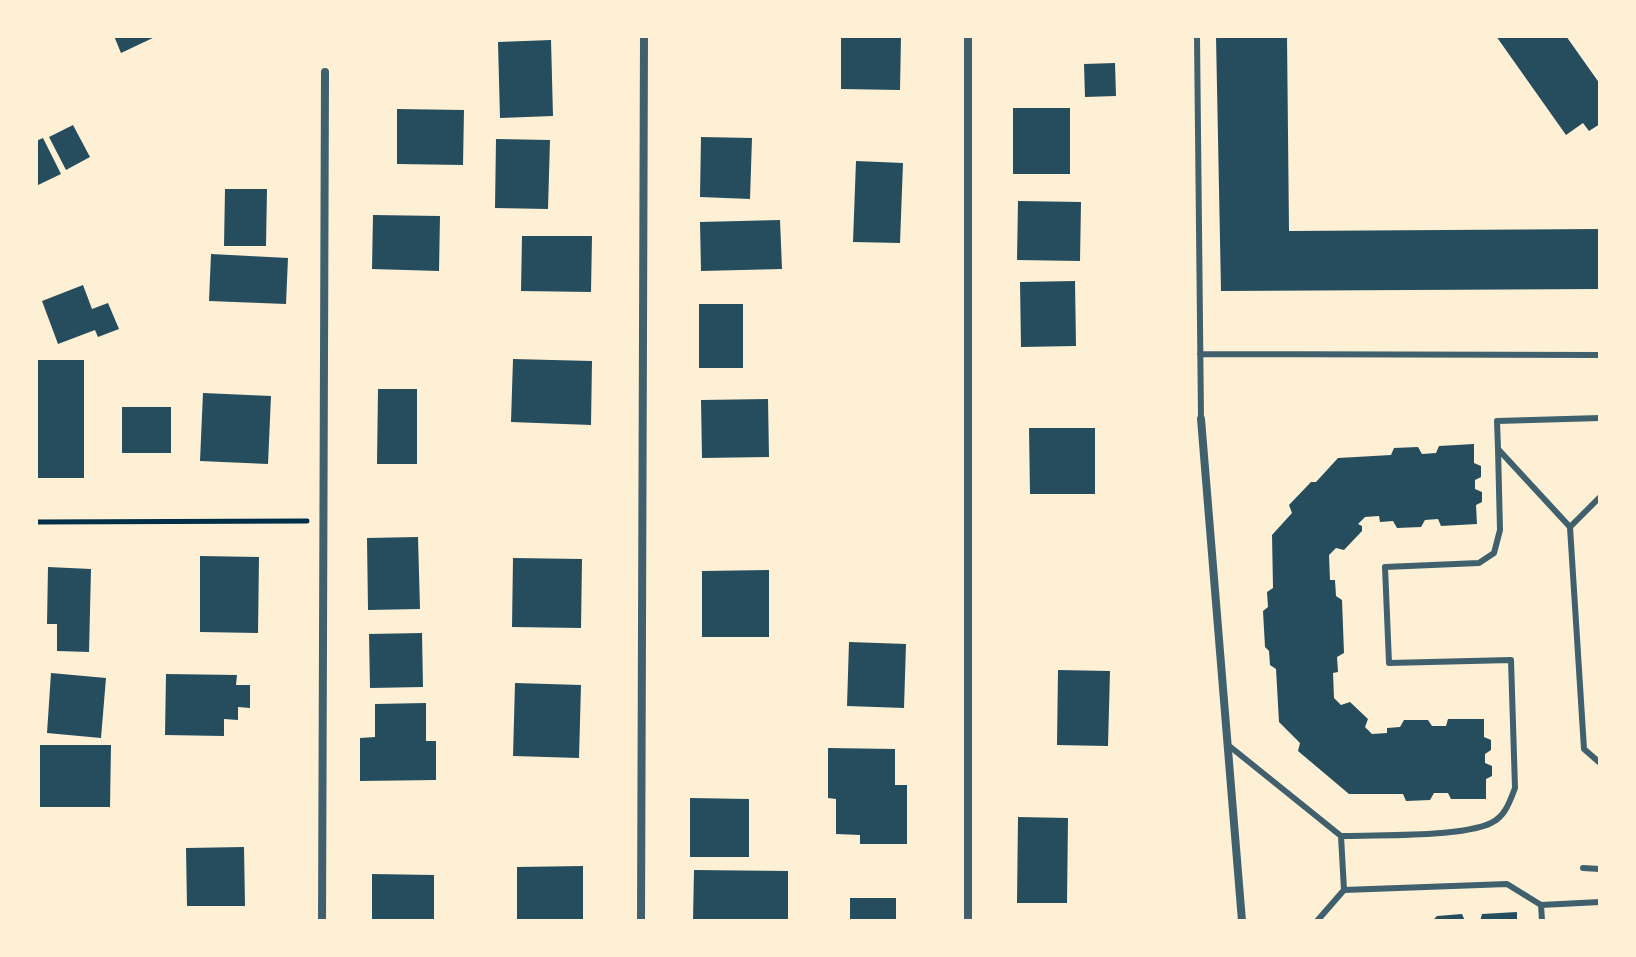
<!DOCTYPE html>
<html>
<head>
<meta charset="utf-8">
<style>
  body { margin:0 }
  #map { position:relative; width:1636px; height:957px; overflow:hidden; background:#fdf0d5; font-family:"IBM Plex Sans",sans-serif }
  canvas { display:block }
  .frame { position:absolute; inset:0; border:38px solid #fdf0d5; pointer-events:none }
</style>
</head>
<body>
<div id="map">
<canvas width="1636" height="957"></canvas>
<div class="frame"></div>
</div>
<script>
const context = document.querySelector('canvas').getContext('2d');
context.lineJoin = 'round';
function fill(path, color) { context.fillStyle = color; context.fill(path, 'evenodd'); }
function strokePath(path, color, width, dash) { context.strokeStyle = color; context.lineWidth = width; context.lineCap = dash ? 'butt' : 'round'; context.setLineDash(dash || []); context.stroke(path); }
const building = new Path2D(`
  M114,36h43l-36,17z
  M841,36h60l-1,54 -59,-1z
  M1216,36h71l2,195 311,-2v60l-379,2z
  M1496,36h70l34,48v40l-11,7 -6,-8 -17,12z
  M551,40l2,76 -53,2 -2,-76z
  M1115,63l1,33 -31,1 -1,-33z
  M1013,108h57v66h-57z
  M397,109l67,1 -1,55 -66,-1z
  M73,125l17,32 -24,13 -17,-33z
  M701,137l51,1 -2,61 -50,-2z
  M43,138l18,36 -25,12v-45z
  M496,139l54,1 -2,69 -53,-1z
  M856,161l47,2 -3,80 -47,-1z
  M225,189h42l-1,57h-42z
  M1018,201l63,1 -1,59 -63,-1z
  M373,215l67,1 -1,55 -67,-2z
  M780,220l2,49 -81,2 -1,-49z
  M522,236h70l-1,56 -70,-1z
  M211,254l77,4 -2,46 -77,-3z
  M1075,281l1,65 -55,1 -1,-65z
  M83,285l9,24 16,-6 11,26 -21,8 -3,-7 -37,14 -16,-43z
  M699,304h44v64h-44z
  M513,359l79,2 -1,64 -80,-3z
  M36,360h48v118h-48z
  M378,389h39v75h-40z
  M203,393l68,3 -3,68 -68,-3z
  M768,399l1,58 -67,1 -1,-58z
  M122,407h49v46h-49z
  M1029,428h66v66h-65z
  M1474,444v19l7,3v11l-6,3v9l7,3v10l-6,3 1,19 -36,2 -3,-7 -13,1 -4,7 -24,1 -4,-7 -13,1 -1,-6 -14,1 -7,7 4,2v5l-18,19 -8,-2 -7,7 1,25h5l1,16 6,4 2,53 -7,4 1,15 -5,1 1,25 7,7 9,-3 18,17 -3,8 7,7 15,-1v-5l13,-1 4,-7h24l4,6h14l2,-7h36v18l7,3v10l-6,4v9l7,3v10l-6,3v20h-35l-3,-6h-14l-4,7 -24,1 -3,-7h-54l-51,-43 2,-8 -21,-21 -3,-53 -6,-4 -1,-14 -4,-4 -2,-36 5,-4 -1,-15 6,-4 -1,-53 20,-22 -3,-8 22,-23h5l22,-24 53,-3 3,-7 24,-1 4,7 14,-1 3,-7z
  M418,537l2,72 -52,1 -1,-72z
  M200,556l59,1 -1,76 -58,-1z
  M513,558l69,1 -1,69 -69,-1z
  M48,567l43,2 -2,83 -32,-1v-27h-10z
  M769,570v67h-67v-66z
  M422,633l1,54 -53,1 -1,-54z
  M849,642l57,2 -2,64 -57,-2z
  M1058,670l52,1 -2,75 -51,-1z
  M51,673l55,5 -5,60 -54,-5z
  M166,674l71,1 -1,10h14v23l-12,-1v13l-14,-1v17l-59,-1z
  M515,683l66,2 -2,73 -66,-2z
  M426,703v38h10v39l-76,1v-43l15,-1v-33z
  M40,745h71l-1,62h-70z
  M828,748l67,1v36h12v59h-47v-9l-24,-1v-35l-8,-1z
  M690,798l59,1v58h-59z
  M1018,817l50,1 -1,85h-50z
  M244,847l1,59h-58l-1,-58z
  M583,866v55h-66v-54z
  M694,870l94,1v50h-95z
  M372,874l62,1v46h-62z
  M850,898h46v23h-46z
  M1517,912v9h-37l2,-7z
  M1462,914l3,7h-33l5,-5z`);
const path = new Path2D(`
  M36,522l271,-1`);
const service = new Path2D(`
  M1197,36l4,383
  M1200,354l400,1
  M1600,418l-103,3 1,28 72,78 14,222 16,14
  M1570,527l30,-30
  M1228,745l113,91 3,54 -27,31
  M1341,836c36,-1 122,1 150,-13 14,-6 19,-22 24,-35l-4,-128 -122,3 -4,-96 94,-4 15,-10 6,-23 -2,-81
  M1583,868l17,1
  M1344,890l163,-6 34,21 59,-3
  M1541,905l1,16`);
const minor = new Path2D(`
  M1201,419l41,502
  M322,921l3,-849
  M641,921l3,-885
  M968,921v-885`);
fill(building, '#264d5e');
strokePath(path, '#003049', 5);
strokePath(service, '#3f606c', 6);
strokePath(minor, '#3f606c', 8);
</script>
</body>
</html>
